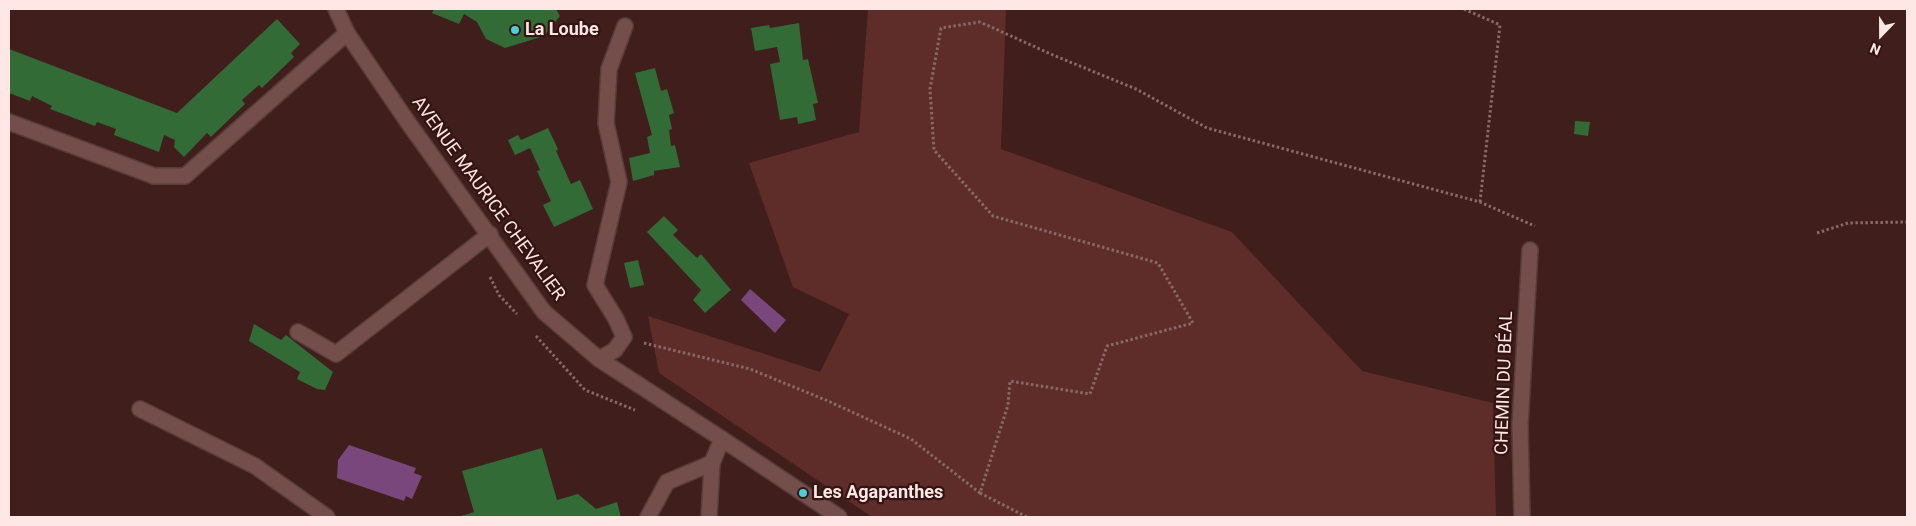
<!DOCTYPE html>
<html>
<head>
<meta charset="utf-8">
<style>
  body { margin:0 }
  #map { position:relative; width:1916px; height:526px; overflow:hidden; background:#3f1e1c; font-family:Roboto,sans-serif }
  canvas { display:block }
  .frame { position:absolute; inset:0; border:10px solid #fee7e4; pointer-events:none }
  .north { position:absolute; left:1856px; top:10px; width:50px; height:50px; -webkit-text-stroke:4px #341413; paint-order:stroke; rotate:202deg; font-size:14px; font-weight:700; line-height:20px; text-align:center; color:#fee7e4 }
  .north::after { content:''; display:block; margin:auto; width:18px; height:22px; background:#fee7e4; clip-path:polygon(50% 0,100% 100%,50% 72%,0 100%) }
</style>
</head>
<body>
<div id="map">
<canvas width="1916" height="526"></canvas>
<div class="frame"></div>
<div class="north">N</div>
</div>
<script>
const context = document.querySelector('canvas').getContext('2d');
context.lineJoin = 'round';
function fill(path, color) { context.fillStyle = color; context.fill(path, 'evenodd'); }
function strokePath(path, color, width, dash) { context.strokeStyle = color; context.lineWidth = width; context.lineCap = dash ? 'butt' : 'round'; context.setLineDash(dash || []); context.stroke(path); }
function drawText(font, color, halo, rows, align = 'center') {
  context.font = font + ' Roboto,sans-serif'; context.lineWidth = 4.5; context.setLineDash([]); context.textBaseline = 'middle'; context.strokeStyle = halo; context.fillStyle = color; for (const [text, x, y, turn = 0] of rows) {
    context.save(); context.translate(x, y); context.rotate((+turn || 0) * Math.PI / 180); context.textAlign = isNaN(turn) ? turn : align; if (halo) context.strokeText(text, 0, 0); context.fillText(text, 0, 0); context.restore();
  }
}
const green = new Path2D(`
  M868,9h138l-5,140 231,83 130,139 131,32 3,114h-624l-213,-144 -11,-57 172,56 29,-58 -56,-27 -44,-124 110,-31z`);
const water = new Path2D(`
  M750,289l36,31 -11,13 -34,-33z
  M349,445l67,23 -2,5 8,3 -10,23 -6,-3 -2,5 -67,-23 1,-18z`);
const building = new Path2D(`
  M434,9h122l4,7 -16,20 -39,12 -19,-9 -9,-17 -13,-8 -5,10 -27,-11z
  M277,19l23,25 -9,9 3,4 -32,31 -3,-3 -17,15 3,4 -34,33 -4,-4 -23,24 -10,-10 1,-7 -11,-5 -5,17 -45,-17 2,-6 -19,-7 -2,4 -45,-17 2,-3 -20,-10 -2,5 -21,-8v-44l168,64z
  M799,23l4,37 5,-1 10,44 -5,1 3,16 -18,4 -1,-7 -17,3 -10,-56 10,-2 -3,-15 -22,4 -4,-23 18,-3 1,3z
  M655,68l6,23 6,-2 7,24 -5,2 3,14 -3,1 2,16 4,-1 5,22 -26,4v4l-21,6 -4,-23 21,-5 -3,-16 5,-2 -17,-62z
  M1575,121l15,1 -2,14 -14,-2z
  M548,128l10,21 -2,2 15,33 9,-4 13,29 -39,18 -11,-22 8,-4 -14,-30 3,-1 -10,-22 -15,7 -7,-15 10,-5 3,5z
  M664,216l14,14 -5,5 24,23 4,-4 30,36 -26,23 -12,-13 8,-10 -54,-58z
  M638,260l6,25 -14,3 -6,-25z
  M254,324l27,16 5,-5 47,37 -8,18 -8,-1 -20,-10 3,-7 -51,-31z
  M542,448l15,52 21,-6 18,15 21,-7 4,15h-163l16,-5 -12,-41z`);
const path = new Path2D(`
  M1464,9l36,16 -20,177
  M1817,233l31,-10 59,-1
  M490,277l9,18 18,19
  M536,336l49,54 50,20
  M644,343l106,26 78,32 83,38 69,54 28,-88 2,-24 80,13 17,-48 86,-23 -35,-60 -165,-47 -59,-66 -4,-61 11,-61 39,-6 73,33 83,34 71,39 273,74 55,24
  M980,493l47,24`);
const service = new Path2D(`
  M9,122l145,54h31l162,-143
  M298,332l38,22 154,-120
  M599,359l16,-9 9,-13
  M140,409l115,57 72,51
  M648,517l19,-35 45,-19
  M709,517l3,-54 10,-24`);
const minor = new Path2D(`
  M336,9l11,24 60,88 137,191 55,47 123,80 117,78
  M624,337l-8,-18 -21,-34 24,-103 -13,-59 3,-54 16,-43
  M1522,517l-2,-92 10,-175`);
const markers = [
  [515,30,5,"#52cbd8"],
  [803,493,5,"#52cbd8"]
];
const poiNames = [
  ["La Loube",525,30],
  ["Les Agapanthes",813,493]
];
const streetNames = [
  ["AVENUE MAURICE CHEVALIER",488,199,54],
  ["CHEMIN DU BÉAL",1505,383,-88]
];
fill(green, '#5e2d2a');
fill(water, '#79477c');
fill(building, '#326b35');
strokePath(service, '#583c3b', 18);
strokePath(minor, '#583c3b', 18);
strokePath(path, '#876967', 3, [2.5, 2.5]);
strokePath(service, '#734e4a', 15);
strokePath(minor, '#734e4a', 15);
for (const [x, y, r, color] of markers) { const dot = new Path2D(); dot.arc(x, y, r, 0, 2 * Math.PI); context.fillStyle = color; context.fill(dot); strokePath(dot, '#341413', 2); }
drawText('bold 18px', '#fee7e4', '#341413', poiNames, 'left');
drawText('18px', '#fee7e4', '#341413', streetNames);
</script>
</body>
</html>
